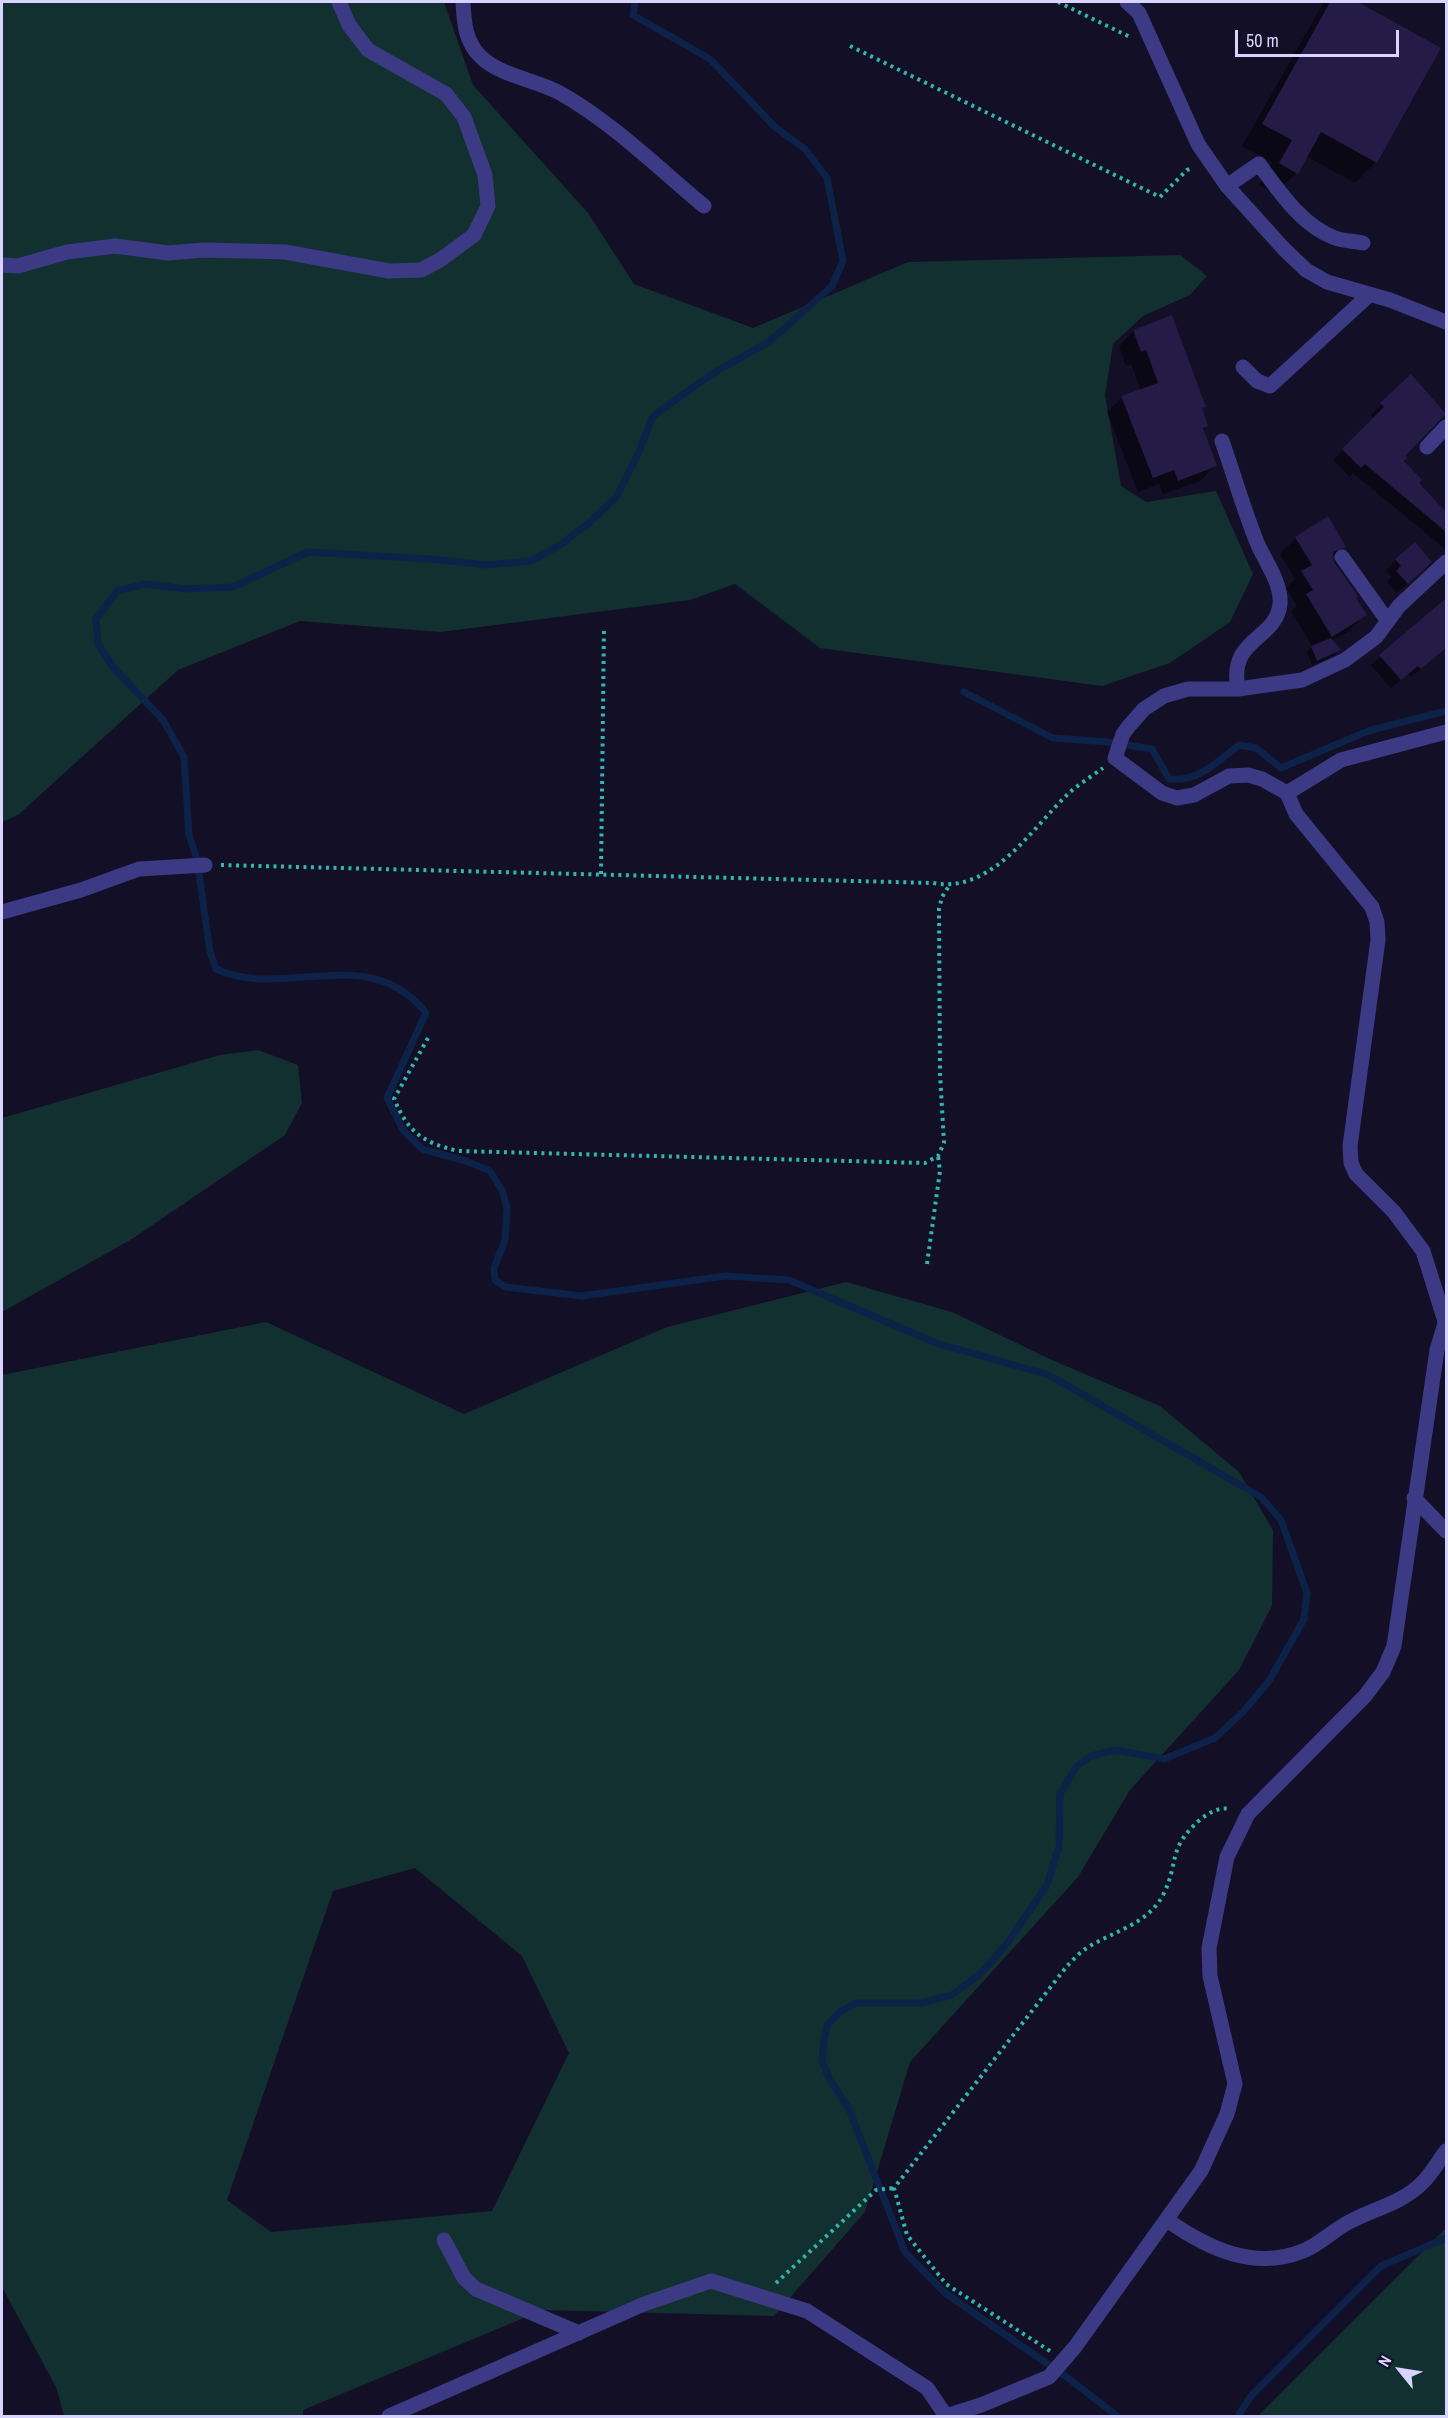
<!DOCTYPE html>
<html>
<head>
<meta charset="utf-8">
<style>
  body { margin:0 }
  #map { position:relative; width:1448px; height:2418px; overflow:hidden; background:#130f26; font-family:"Archivo Narrow",sans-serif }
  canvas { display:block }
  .frame { position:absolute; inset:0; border:3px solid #d9d4ff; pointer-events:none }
  .north { position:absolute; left:1370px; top:2340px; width:60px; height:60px; -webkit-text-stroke:4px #130f26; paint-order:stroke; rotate:300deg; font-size:16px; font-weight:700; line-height:24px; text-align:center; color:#d9d4ff }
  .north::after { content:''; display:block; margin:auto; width:21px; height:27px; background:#d9d4ff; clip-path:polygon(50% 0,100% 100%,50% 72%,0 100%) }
  .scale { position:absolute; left:1235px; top:30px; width:164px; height:27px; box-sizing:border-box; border:3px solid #d9d4ff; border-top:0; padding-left:8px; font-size:18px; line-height:21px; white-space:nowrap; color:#d9d4ff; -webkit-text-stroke:4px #130f26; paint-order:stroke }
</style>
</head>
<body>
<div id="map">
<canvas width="1448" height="2418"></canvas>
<div class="frame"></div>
<div class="north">N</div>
<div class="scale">50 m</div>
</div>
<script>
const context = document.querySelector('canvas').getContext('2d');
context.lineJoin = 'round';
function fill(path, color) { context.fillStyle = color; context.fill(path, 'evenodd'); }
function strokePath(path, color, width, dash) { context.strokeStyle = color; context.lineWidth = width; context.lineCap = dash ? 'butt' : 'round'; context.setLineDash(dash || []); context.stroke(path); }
const green = new Path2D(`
  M2,2h442l29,83 115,128 46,71 119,44 155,-66 272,-7 27,21 -17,19 -47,21 -30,28 -8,51 16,91 25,16 70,-11 37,83 -23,48 -60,41 -68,23 -282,-38 -85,-64 -45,16 -249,32 -141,-11 -122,49 -160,145 -16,7z
  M258,1050l40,15 4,38 -17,32 -153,104 -130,73v-194l218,-63z
  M846,1282l106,30 100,48 108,46 79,66 34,58 -1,76 -33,64 -109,120 -52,87 -168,185 -45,150 -91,104 -231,-6 -240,100v6h-239l-8,-29 -54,-100v-912l264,-53 198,92 203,-87zM415,1868l107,88 47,97 -77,158 -221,21 -44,-32 106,-309z
  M1446,2228v188h-188z`);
const shadow = new Path2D(`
  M1324,2h32l20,160 -21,21 -49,-27 -10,17 -21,21 -16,-9 13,-23 -30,-16z
  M1134,331l70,75 -3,4 6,16 -5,4 13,36 -15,15 -37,13 -4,-10 -21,8 -31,-80 15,-14 19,-7 -10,-27 -5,2 -7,-20z
  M1411,376l-9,85 15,22 29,31v36l-93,-77 -3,4 -17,-17 42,-41 -4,-4z
  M1327,518l17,28 -13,13 34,56 -16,16 -17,10 7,9 -4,5 -23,10 -5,-13 5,-6 -21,-35 6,-5 -11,-18 9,-9 -15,-25 16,-16z
  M1396,560l24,12 -23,21 -10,-11 5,-5 -6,-7z
  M1446,597v46l-9,6 -7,12 -19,16 -3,-3 -17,14 -20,-23z`);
const stream = new Path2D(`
  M635,2l-2,13 77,44 65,68 30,22 22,29 16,83 -11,25 -62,55 -58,33 -59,42 -14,36 -22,44 -28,27 -29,22 -29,16 -44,4 -56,-6 -123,-7 -75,35 -46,2 -42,-5 -28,7 -21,28 2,25 15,23 50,53 21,37 5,78 8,24 13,93 6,17c68,32 152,-29 210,44l-39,85 16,32 19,19 44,12 24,10 12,19 5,18 -2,32 -11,28 1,12 10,7 77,9 143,-20 64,4 147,63 113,32 212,122 20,23 26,73 -3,26 -35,62 -26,31 -28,26 -51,21 -49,-9 -24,6 -15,11 -16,27 -1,52 -12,39 -41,60 -27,30 -27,20 -31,8h-65l-16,9 -13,13 -3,16 -2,20 8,19 19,29 56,143 40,41 123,85 49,38
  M964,692l89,46 55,4 44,7 17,30c30,3 48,-17 70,-34l17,3 25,20 87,-37 78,-20
  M1238,2416l13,-20 130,-130 65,-28`);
const building = new Path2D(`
  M1330,2h28l83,46 -64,115 -56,-31 -23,42 -19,-11 13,-23 -30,-16z
  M1172,315l34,92 -4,1 6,18 -5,2 14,38 -39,15 -4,-11 -21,8 -32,-82 37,-13 -12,-33 -5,2 -8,-22z
  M1411,374l35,40 -41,42 2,2 -3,3 18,19 -3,3 27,29v20l-81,-68 -4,4 -19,-19 42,-42 -4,-4z
  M1328,516l18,31 -13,5 1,10 24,34 -2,2 11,17 -35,22 -26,-43 7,-4 -12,-19 11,-6 -17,-28z
  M1415,542l17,20 -24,22 -12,-13 5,-5 -6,-7z
  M1446,598v50l-25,21 -3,-3 -17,14 -22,-25z
  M1331,638l10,12 -24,11 -6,-15z`);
const path = new Path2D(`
  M1058,2l72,35
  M850,46l310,151 27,-27 6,-2
  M221,865l712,18c59,11 98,-54 136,-90 10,-9 23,-17 34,-25
  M601,874l3,-247
  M428,1038l-34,61c15,34 28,43 64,52l467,12 13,-7 6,-13 -4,-70 -1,-164 3,-12 7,-11
  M927,1264l13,-93 -2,-15
  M776,2283l100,-93 18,-2
  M1050,2351l-104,-67 -39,-49 -13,-47 173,-222c5,-5 11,-12 17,-16 25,-18 63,-24 79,-55 17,-33 3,-46 38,-76 9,-7 18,-12 29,-10`);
const minor = new Path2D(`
  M463,2c1,20 2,40 18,55 21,20 54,22 79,36 53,30 97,74 144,113
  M1127,2l12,11 59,131 29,42 57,63 22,21 21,12 63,18 56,22
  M1227,186l32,-22c20,27 43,62 76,74 8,3 19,3 28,5
  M2,265l16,1 49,-14 48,-6 53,7 37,-3 80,2 104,19 32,-1 19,-10 34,-25 14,-29 -3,-31 -21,-58 -18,-23 -78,-44 -19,-25 -10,-23
  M1243,367l14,14 13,5 99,-91
  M1222,441c12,34 22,70 36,104 8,17 24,40 22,59 -4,37 -52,33 -42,85
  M1427,447l19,-20
  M1342,557l45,63
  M1287,793l54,-33 105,-28
  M2,912l79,-22 58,-21 66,-4
  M1445,1321l-22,-70 -29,-39 -38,-38 -5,-11 -1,-17 28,-206 -1,-18 -5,-15 -76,-93 -9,-21 -25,-14 -14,-4 -19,1 -35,19 -17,3 -15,-5 -47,-35 8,-24 6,-8 15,-17 20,-13 24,-7h50l64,-9 43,-20 31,-23 23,-31 47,-44
  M1414,1498l32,33
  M1167,2220c40,28 87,51 136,31 18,-7 32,-23 50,-31 22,-11 50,-18 68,-36 10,-9 17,-22 25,-33
  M444,2240l20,38 12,11 103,44
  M389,2416l255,-112 67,-23 96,30 120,77 19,28 35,-11 68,-28 26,-30 126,-176 26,-57 8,-30 -25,-108 -1,-28 18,-91 21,-43 117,-118 18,-24 11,-26 43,-296 9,-30`);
fill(green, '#12302f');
fill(shadow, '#0007');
strokePath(stream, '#0c2248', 7);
fill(building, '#241b47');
strokePath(path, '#2fb8b0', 4, [3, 4.5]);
strokePath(minor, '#3d3a85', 15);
</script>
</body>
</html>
